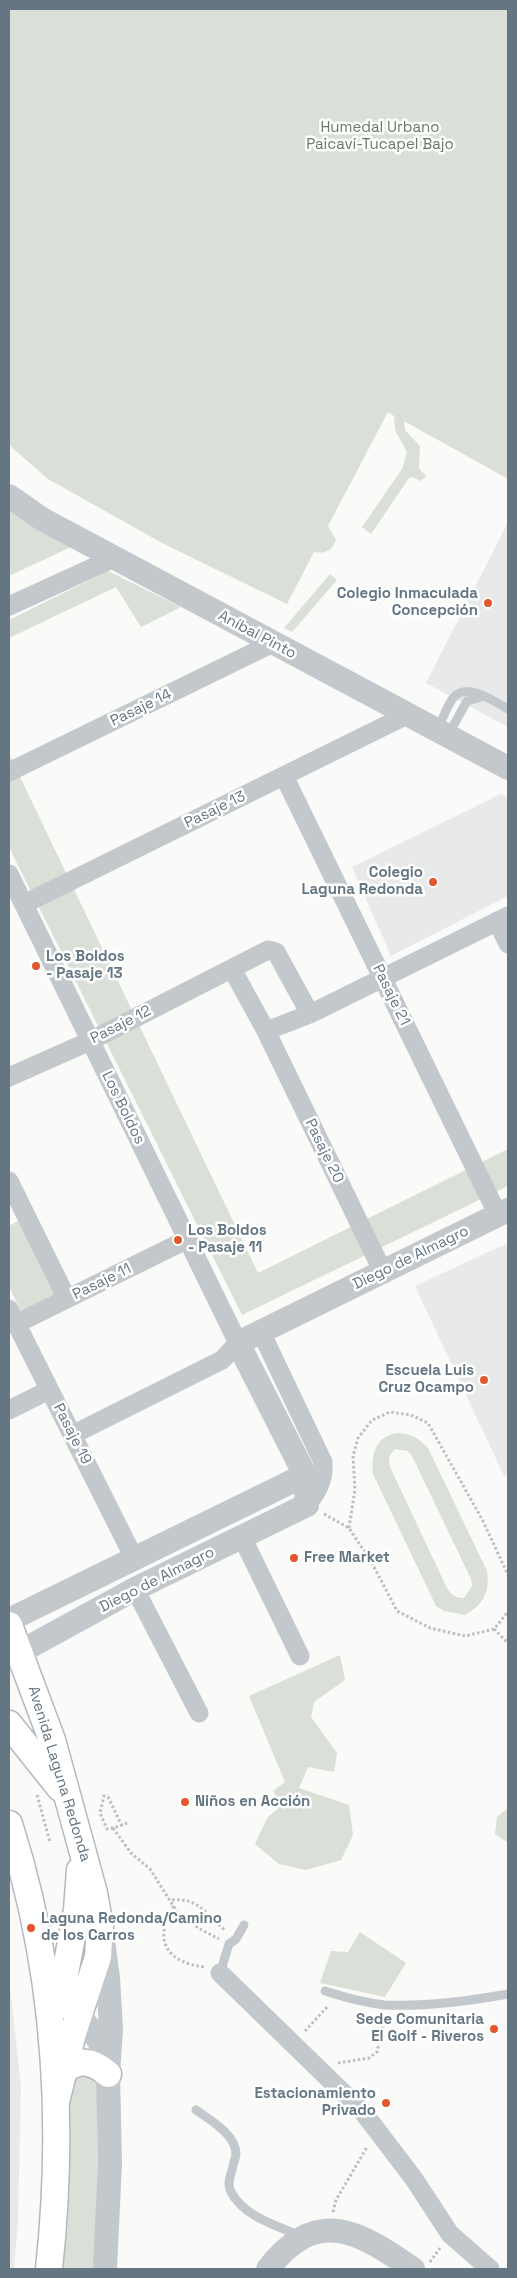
<!DOCTYPE html>
<html>
<head>
<meta charset="utf-8">
<style>
  body { margin:0 }
  #map { position:relative; width:517px; height:2278px; overflow:hidden; background:#fafaf8; font-family:"Space Grotesk",sans-serif }
  canvas { display:block }
  .frame { position:absolute; inset:0; border:10px solid #657683; pointer-events:none }
</style>
</head>
<body>
<div id="map">
<canvas width="517" height="2278"></canvas>
<div class="frame"></div>
</div>
<script>
const context = document.querySelector('canvas').getContext('2d');
context.lineJoin = 'round';
function fill(path, color) { context.fillStyle = color; context.fill(path, 'evenodd'); }
function strokePath(path, color, width, dash) { context.strokeStyle = color; context.lineWidth = width; context.lineCap = dash ? 'butt' : 'round'; context.setLineDash(dash || []); context.stroke(path); }
function drawText(font, color, halo, rows, align = 'center') {
  context.font = font + ' "Space Grotesk",sans-serif'; context.lineWidth = 5; context.setLineDash([]); context.textBaseline = 'middle'; context.strokeStyle = halo; context.fillStyle = color; for (const [text, x, y, turn = 0] of rows) {
    context.save(); context.translate(x, y); context.rotate((+turn || 0) * Math.PI / 180); context.textAlign = isNaN(turn) ? turn : align; if (halo) context.strokeText(text, 0, 0); context.fillText(text, 0, 0); context.restore();
  }
}
const built = new Path2D(`
  M508,522v205l-82,-44z
  M501,794l7,4v98l-117,60 -39,-89z
  M508,1243v231l-4,2 -89,-190z
  M9,1977l12,109 -3,135 -4,48h-5z`);
const green = new Path2D(`
  M9,9h499v470l-104,-58 1,9 15,16 -1,22 7,8 -5,5 -9,-4 -3,1 -38,56 -9,-7 40,-58 5,-17 -12,-22 -1,-14 -6,-4 -60,114 8,14c-5,11 -10,14 -22,12l-27,52 -125,-61 -114,-64 -39,-34z
  M9,510l64,36 -64,30z
  M108,571l73,36 -40,20 -25,-40 -107,51v-18z
  M330,574l7,6 -45,52 -8,-4z
  M9,754l249,519 250,-124v37l-266,129 -233,-468z
  M21,1219l38,77 -37,17 -13,-26v-61z
  M396,1433c15,0 22,5 32,15l59,123c3,21 -3,33 -22,44l-21,-4 -8,-5 -63,-132c-2,-19 2,-37 23,-41zM395,1449l13,2 5,7 58,121 1,7 -8,12c-9,0 -12,-3 -17,-10l-57,-121c-2,-8 -1,-12 5,-18z
  M340,1655l5,25 -31,22 -3,15 26,36 -3,19 -26,-5 -9,21 50,17 4,30 -12,25 -35,10 -27,-6 -24,-20 12,-26 15,-13 -9,-14 12,-9 -36,-86z
  M508,1808v35l-13,-9 2,-17z
  M360,1932l46,31 -21,34 -65,-14 11,-32 17,1z
  M76,2069l21,11 1,88 -3,101h-35l7,-165z`);
const path = new Path2D(`
  M324,1514l25,14 24,37 24,46 33,17 35,8 29,-7 14,-17
  M349,1528l6,-39 -2,-33 5,-18 14,-18 18,-8 21,3 17,8 55,98 25,54
  M494,1629l14,14
  M37,1795l13,47
  M122,1826l-14,-29 -4,-1 -4,17 7,16c7,-1 13,-3 20,-6
  M113,1828l18,25 19,16 29,46 21,14 19,10
  M172,1900c28,-3 34,16 53,30
  M174,1906c-22,34 -7,57 31,61
  M305,2031l23,-25
  M338,2063l31,-5 8,-6 8,-34
  M333,2212l3,-12 31,-53
  M430,2262l10,-14`);
const service = new Path2D(`
  M438,728c5,-9 9,-23 16,-31 14,-15 41,5 54,12
  M448,735l19,-34 14,-4
  M220,1973l9,-29 7,-5 8,-14
  M325,1991c19,6 40,12 60,14 40,2 84,-4 123,-11
  M196,2110c14,10 41,25 40,45 -1,4 -3,10 -4,15 -2,7 -5,14 -1,22 13,25 47,34 70,44`);
const minor = new Path2D(`
  M9,606l105,-48
  M9,772l264,-129
  M284,776l214,439
  M9,874l229,469 -16,17 -150,75
  M24,904l383,-189
  M497,921l11,23
  M310,1014l198,-98
  M266,1031l117,241
  M9,1077l81,-36 178,-91 8,2 34,62 -44,17 -34,-62
  M9,1181l58,118
  M9,1309l126,251
  M16,1324l172,-85
  M261,1332l62,130c1,19 -5,29 -16,43
  M9,1410l40,-20
  M242,1537l58,119
  M135,1589l64,124
  M220,1973l143,139 51,67 36,55 40,35`);
const tertiary = new Path2D(`
  M9,496l33,23 466,249
  M9,1620l296,-145
  M9,1658l126,-69 172,-84 -2,-30 -67,-132 270,-133
  M103,1940l5,38 3,51 -3,45 2,89 -5,106
  M79,2015l20,25 7,22
  M268,2269c49,-64 92,-37 145,0`);
const secondary = new Path2D(`
  M9,1625l43,115 42,153 6,33 -2,31 -25,76 -17,69
  M9,1724l51,64
  M9,1824c46,143 56,296 40,445
  M76,2013l-9,-11 -4,-18 14,-74 3,-40
  M62,2073c15,-16 31,-12 46,1`);
const markers = [
  [488,603,5,"#e4572e"],
  [433,882,5,"#e4572e"],
  [36,966,5,"#e4572e"],
  [178,1240,5,"#e4572e"],
  [484,1380,5,"#e4572e"],
  [294,1558,5,"#e4572e"],
  [185,1802,5,"#e4572e"],
  [31,1928,5,"#e4572e"],
  [494,2029,5,"#e4572e"],
  [386,2103,5,"#e4572e"]
];
const parkNames = [
  ["Humedal Urbano",380,128],
  ["Paicaví-Tucapel Bajo",380,145]
];
const poiNames = [
  ["Colegio Inmaculada",478,594],
  ["Concepción",478,611],
  ["Colegio",423,873],
  ["Laguna Redonda",423,890],
  ["Los Boldos",46,957,"left"],
  ["- Pasaje 13",46,974,"left"],
  ["Los Boldos",188,1231,"left"],
  ["- Pasaje 11",188,1248,"left"],
  ["Escuela Luis",474,1371],
  ["Cruz Ocampo",474,1388],
  ["Free Market",304,1558,"left"],
  ["Niños en Acción",195,1802,"left"],
  ["Laguna Redonda/Camino",41,1919,"left"],
  ["de los Carros",41,1936,"left"],
  ["Sede Comunitaria",484,2020],
  ["El Golf - Riveros",484,2037],
  ["Estacionamiento",376,2094],
  ["Privado",376,2111]
];
const streetNames = [
  ["Aníbal Pinto",257,635,28],
  ["Pasaje 14",141,708,-26],
  ["Pasaje 13",215,810,-26],
  ["Pasaje 21",391,995,64],
  ["Pasaje 12",121,1025,-27],
  ["Los Boldos",123,1108,64],
  ["Pasaje 20",324,1151,64],
  ["Diego de Almagro",411,1258,-26],
  ["Pasaje 11",102,1282,-26],
  ["Pasaje 19",72,1434,63],
  ["Diego de Almagro",157,1580,-27],
  ["Avenida Laguna Redonda",59,1774,73]
];
fill(built, '#e8e9e9');
fill(green, '#dadfd7');
strokePath(secondary, '#b3babf', 29);
strokePath(path, '#bbbfc2', 3, [2.5, 2.5]);
strokePath(service, '#c3c8cc', 9);
strokePath(minor, '#c3c8cc', 19);
strokePath(tertiary, '#c3c8cc', 24);
strokePath(secondary, '#fff', 26);
for (const [x, y, r, color] of markers) { const dot = new Path2D(); dot.arc(x, y, r, 0, 2 * Math.PI); context.fillStyle = color; context.fill(dot); strokePath(dot, '#fff', 2); }
drawText('15px', '#687a64', '#fff', parkNames);
drawText('bold 15px', '#657683', '#fff', poiNames, 'right');
drawText('15px', '#657683', '#fff', streetNames);
</script>
</body>
</html>
